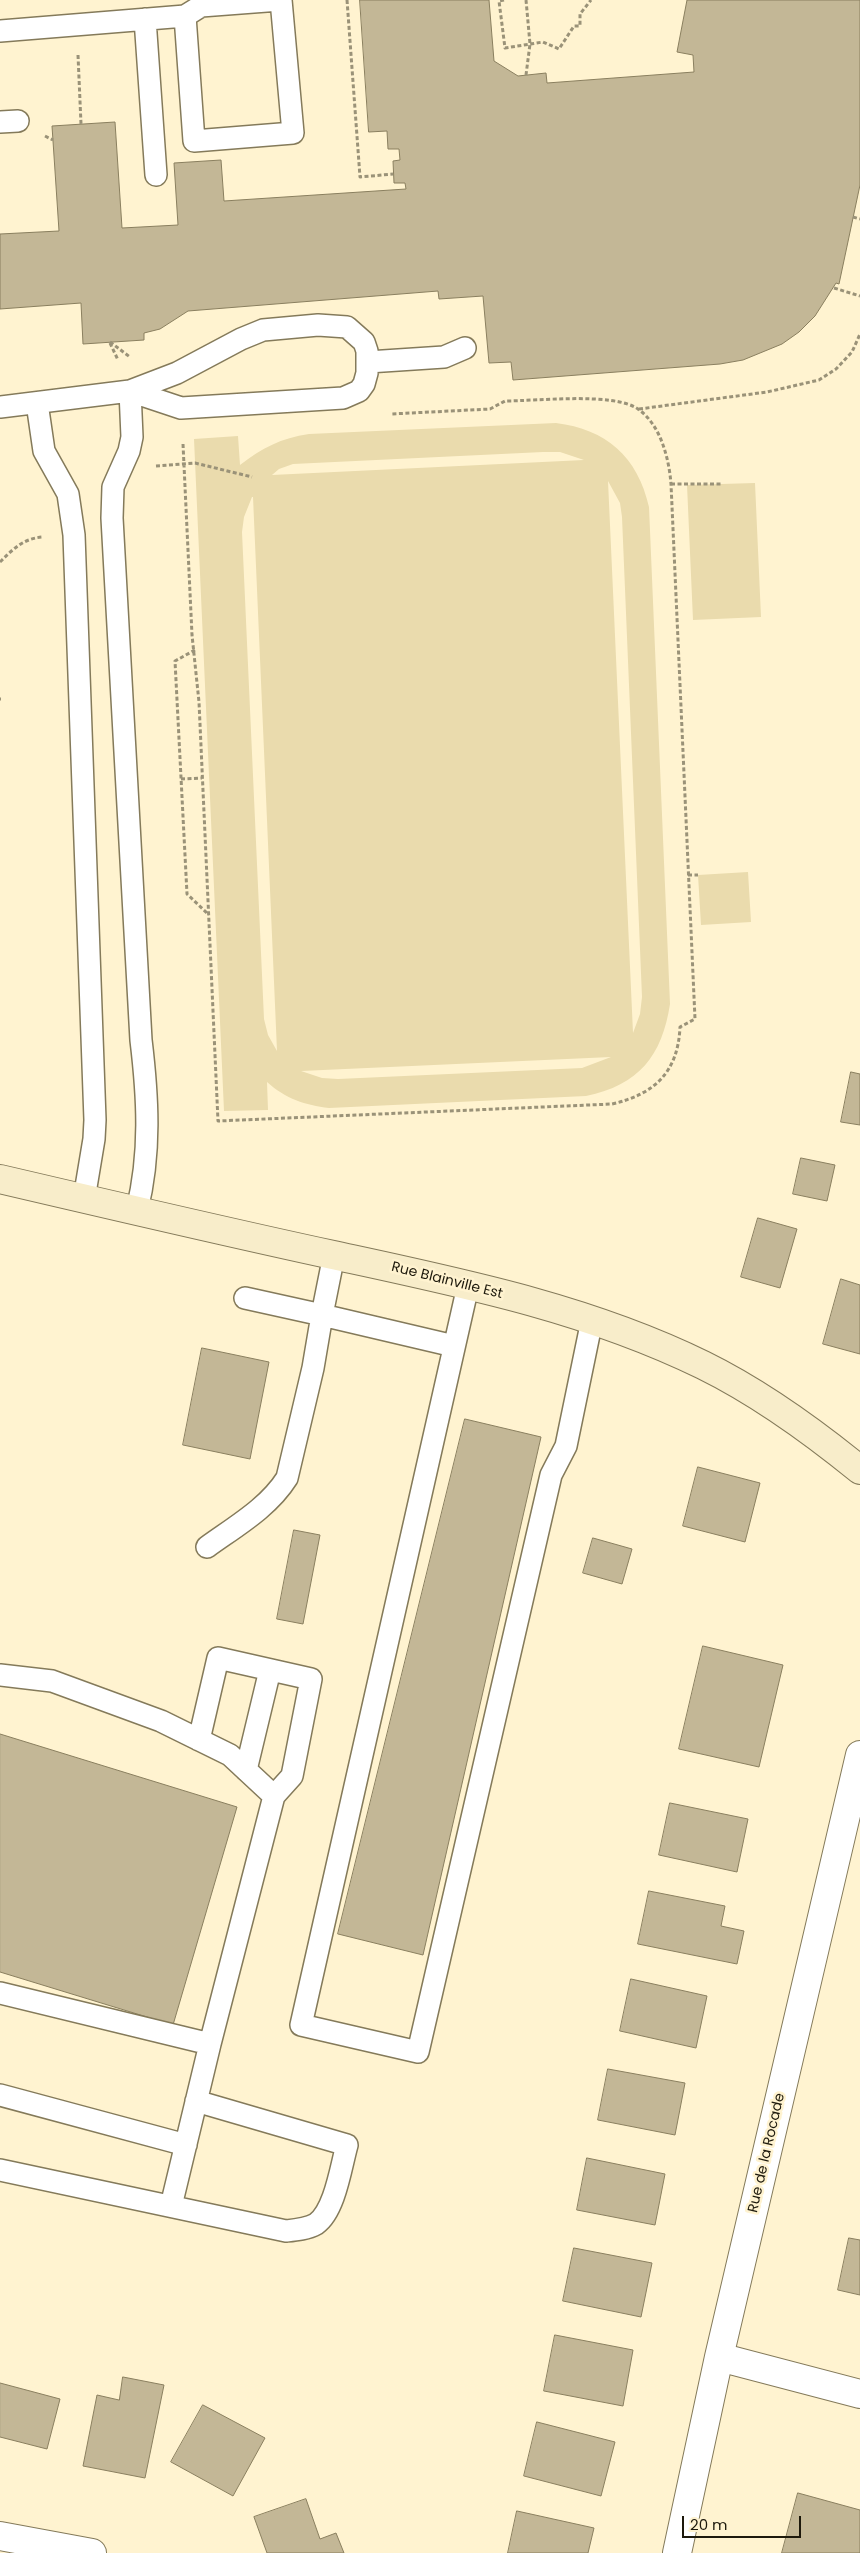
<!DOCTYPE html>
<html>
<head>
<meta charset="utf-8">
<style>
  body { margin:0 }
  #map { position:relative; width:860px; height:2553px; overflow:hidden; background:#fff3d0; font-family:Poppins,sans-serif }
  canvas { display:block }
  .scale { position:absolute; left:682px; top:2516px; width:119px; height:22px; box-sizing:border-box; border:2px solid #1d190c; border-top:0; padding-left:6px; font-size:15px; line-height:18px; white-space:nowrap; color:#1d190c; -webkit-text-stroke:4px #fff3d0; paint-order:stroke }
</style>
</head>
<body>
<div id="map">
<canvas width="860" height="2553"></canvas>
<div class="scale">20 m</div>
</div>
<script>
const context = document.querySelector('canvas').getContext('2d');
context.lineJoin = 'round';
function fill(path, color) { context.fillStyle = color; context.fill(path, 'evenodd'); }
function strokePath(path, color, width, dash) { context.strokeStyle = color; context.lineWidth = width; context.lineCap = dash ? 'butt' : 'round'; context.setLineDash(dash || []); context.stroke(path); }
function drawText(font, color, halo, rows, align = 'center') {
  context.font = font + ' Poppins,sans-serif'; context.lineWidth = 5; context.setLineDash([]); context.textBaseline = 'middle'; context.strokeStyle = halo; context.fillStyle = color; for (const [text, x, y, turn = 0] of rows) {
    context.save(); context.translate(x, y); context.rotate((+turn || 0) * Math.PI / 180); context.textAlign = isNaN(turn) ? turn : align; if (halo) context.strokeText(text, 0, 0); context.fillText(text, 0, 0); context.restore();
  }
}
const green = new Path2D(`
  M556,423c50,6 82,34 93,84l21,497c-8,52 -31,81 -84,92l-257,12c-24,-3 -43,-9 -62,-26l1,28 -44,1 -30,-672 44,-3 2,29c22,-17 41,-27 69,-31zM543,452h17l24,8 -312,15 7,-6 14,-5zM608,481l12,22 2,14 20,480 -2,17 -7,19zM252,497h1l24,554 -9,-16 -4,-16 -22,-487 2,-15zM611,1057l-29,11 -244,11 -16,-1 -21,-7z
  M755,483l6,134 -68,3 -6,-135z
  M748,872l3,50 -50,3 -3,-50z`);
const building = new Path2D(`
  M360,0h129l5,61 24,15 28,-3 1,10 147,-11 -1,-17 -16,-3 10,-52h173v185l-21,99 -3,-1 -21,33 -16,16 -17,12 -39,16 -23,4 -207,16 -2,-18 -22,1 -6,-67 -44,3 -1,-8 -250,20 -28,18 -16,4v7l-61,4 -2,-41 -81,6v-75l59,-3 -7,-105 63,-4 7,106 56,-3 -4,-62 47,-3 3,41 182,-12 -1,-6h-11l-1,-22 7,-1 -1,-11h-11l-1,-18 -18,1z
  M851,1072l9,2v51l-19,-3z
  M801,1158l34,7 -8,36 -34,-7z
  M758,1218l39,11 -17,59 -39,-11z
  M841,1279l19,6v69l-37,-10z
  M202,1348l67,14 -19,97 -67,-14z
  M465,1419l76,18 -118,518 -85,-21z
  M698,1467l62,16 -15,59 -62,-16z
  M294,1530l26,5 -17,89 -26,-5z
  M593,1538l39,11 -10,35 -39,-11z
  M703,1646l80,19 -24,102 -80,-18z
  M0,1734l237,73 -64,218 -173,-53z
  M670,1803l78,16 -11,53 -78,-17z
  M649,1891l76,15 -4,20 23,5 -7,33 -99,-20z
  M631,1979l76,17 -11,52 -76,-17z
  M608,2069l77,14 -10,52 -77,-15z
  M587,2158l78,16 -10,51 -78,-15z
  M849,2238l11,2v55l-22,-5z
  M574,2248l78,15 -11,54 -78,-16z
  M555,2335l78,15 -10,56 -79,-15z
  M123,2377l41,8 -19,93 -62,-12 14,-71 22,5z
  M0,2383l60,16 -13,50 -47,-12z
  M203,2405l62,33 -32,58 -62,-34z
  M537,2422l78,20 -14,54 -77,-20z
  M798,2493l62,17v43h-78z
  M306,2499l14,40 16,-6 8,20h-77l-13,-36z
  M517,2511l77,17 -6,25h-80z`);
const path = new Path2D(`
  M347,0l13,177 33,-3
  M504,0l-5,1 6,47 38,-6 16,7 15,-23h6v-12l11,-14
  M526,0l4,44 -4,31
  M78,55l3,69
  M45,136l8,4
  M853,217l7,2
  M834,288l26,8
  M110,342l20,15
  M110,343l8,17
  M639,409l128,-17 52,-12 17,-11 16,-17 8,-18
  M183,444l9,191 7,67 19,419 394,-17c43,-10 66,-32 68,-77l15,-8 -24,-535c-2,-25 -10,-59 -33,-75 -24,-17 -101,-8 -133,-8l-15,8 -99,5
  M156,466l39,-3 57,14
  M671,484h51
  M0,562c13,-13 24,-24 43,-25
  M195,650l-20,11 12,233 22,21
  M0,699h1
  M181,779l21,-1
  M688,875h10`);
const lane = new Path2D(`
  M185,16l9,125 99,-8 -12,-133
  M145,19l11,156
  M0,31l185,-15 16,-10 79,-6
  M0,122l18,-1
  M368,362l76,-5 21,-9
  M130,391l2,46 -3,14 -16,36 -1,31 29,522c7,58 10,113 -4,170
  M37,403l7,48 24,43 6,41 21,585 -1,19 -10,60
  M0,407l130,-16 47,-18 64,-34 22,-9 55,-5 29,2 17,15 3,9v22l-3,11 -5,7 -16,7 -162,10 -51,-17
  M334,1255l-12,60 132,31
  M468,1286l-167,739 117,27 133,-577 15,-29 26,-126
  M207,1547c29,-21 61,-39 80,-69l26,-110 9,-53 -77,-17
  M0,1675l52,6 109,40 69,34 44,41 -64,248 -210,-51
  M199,1740l19,-82 93,21 -19,97 -18,20
  M246,1770l24,-100
  M0,2095l186,50
  M0,2170l286,61c10,-1 21,-2 30,-7 19,-13 25,-58 31,-79l-151,-44
  M171,2206l39,-162`);
const street = new Path2D(`
  M719,2357l141,37
  M0,2536l92,17
  M677,2553l42,-196 141,-602`);
const secondary = new Path2D(`
  M0,1179c111,26 222,52 333,76 125,27 254,53 370,110 57,28 108,65 157,105`);
const streetNames = [
  ["Rue Blainville Est",447,1281,14],
  ["Rue de la Rocade",767,2153,-77]
];
fill(green, '#eadbad');
fill(building, '#c3b796');
strokePath(building, '#8a7f5f', 1);
strokePath(lane, '#847a5a', 24);
strokePath(street, '#847a5a', 30);
strokePath(secondary, '#847a5a', 30);
strokePath(path, '#9a9278', 3, [4, 2.5]);
strokePath(lane, '#fff', 21);
strokePath(street, '#fff', 28);
strokePath(secondary, '#f8edca', 28);
drawText('14px', '#1d190c', '#fff3d0', streetNames);
</script>
</body>
</html>
